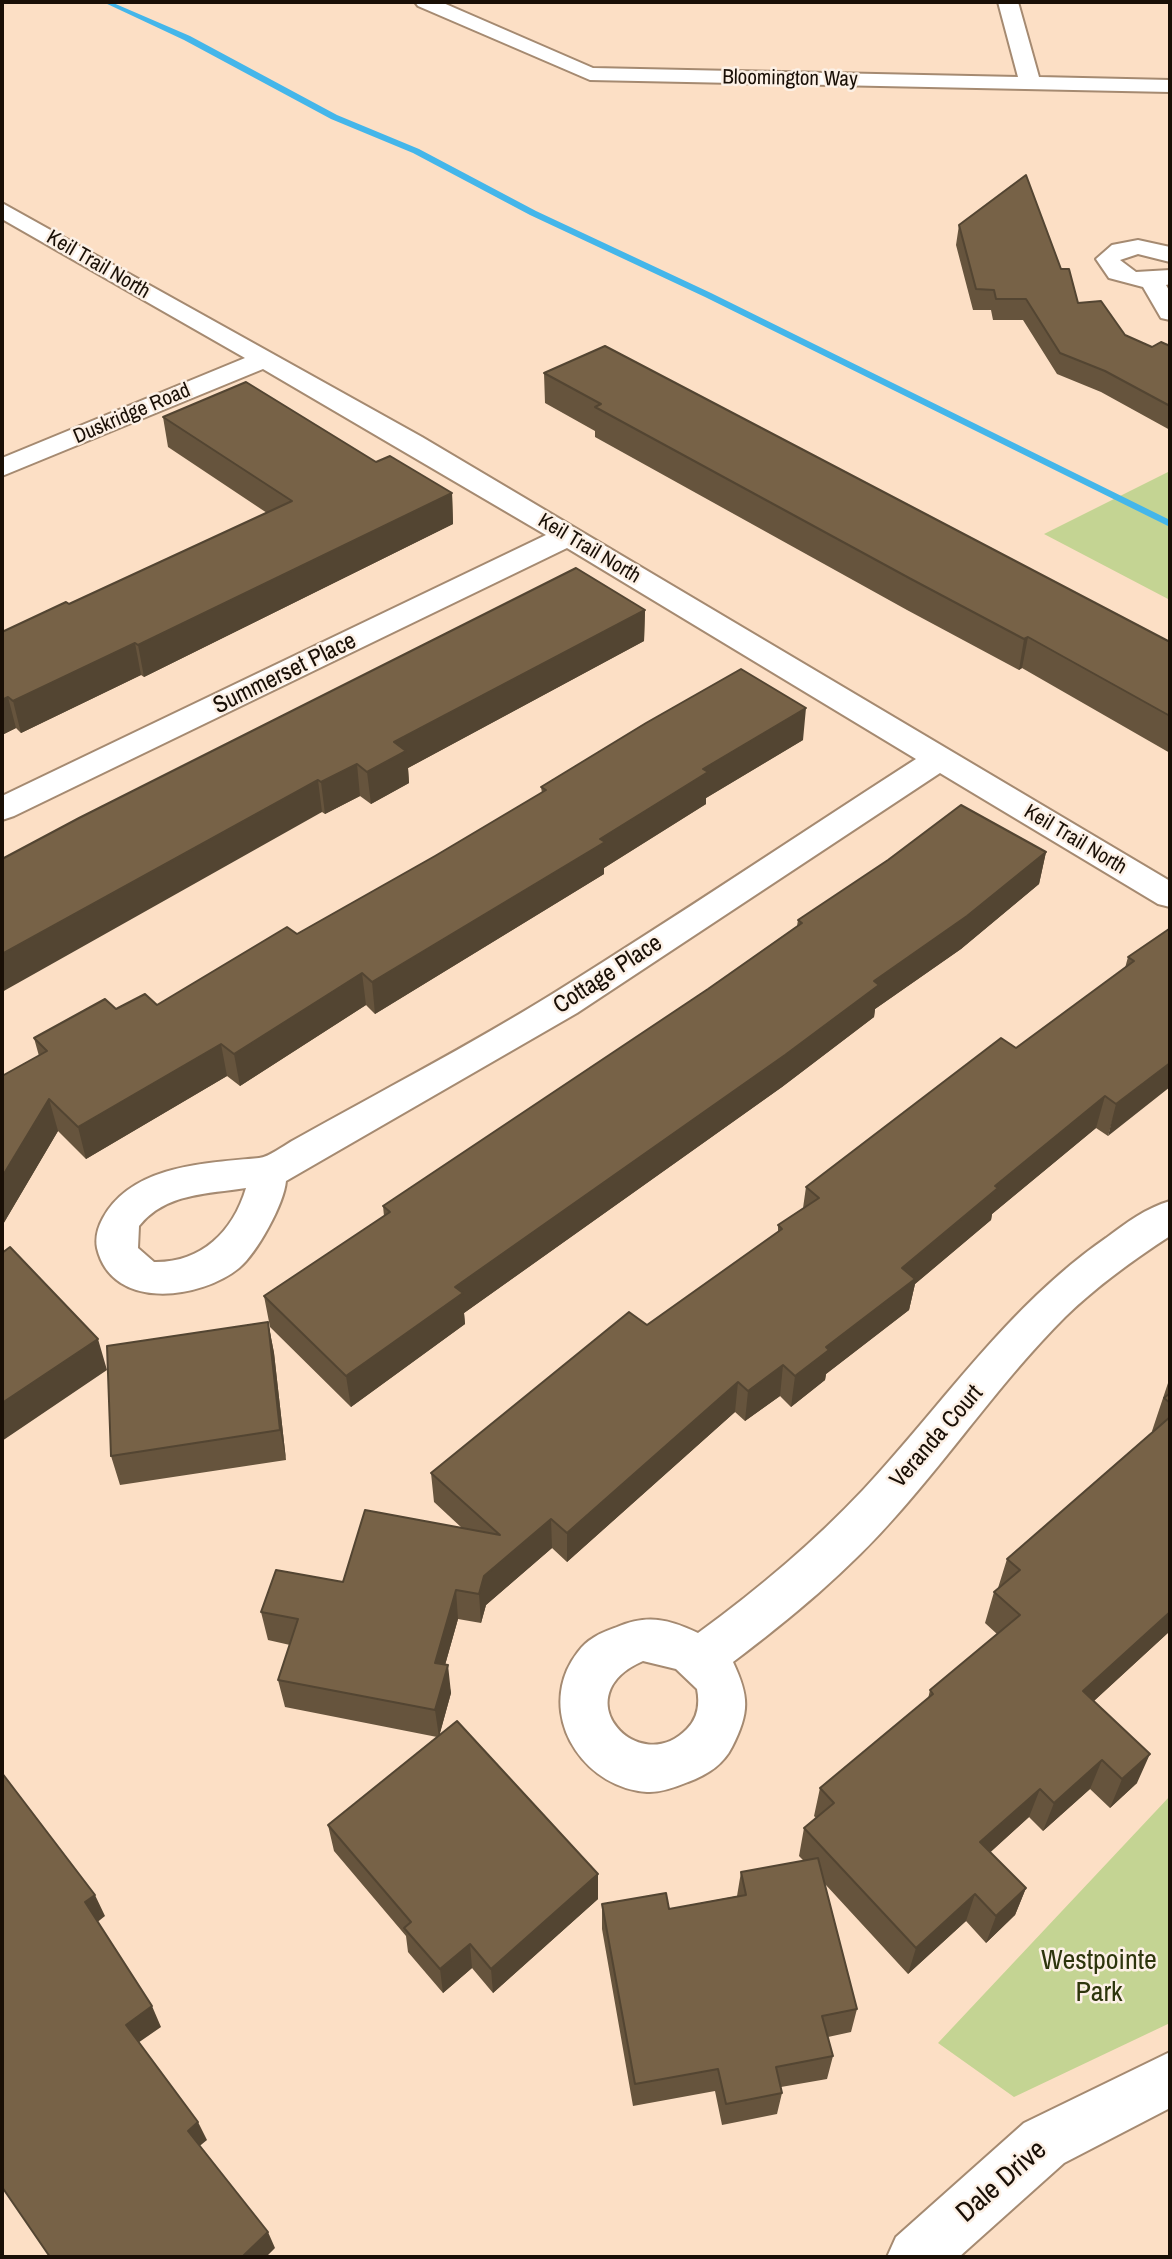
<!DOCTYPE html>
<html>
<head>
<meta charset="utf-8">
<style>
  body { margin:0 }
  #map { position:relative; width:1172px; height:2259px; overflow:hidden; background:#fcdfc5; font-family:"Archivo Narrow",sans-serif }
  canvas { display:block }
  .frame { position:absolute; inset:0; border:4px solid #190f06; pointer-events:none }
</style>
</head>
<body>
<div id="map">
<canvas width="1172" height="2259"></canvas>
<div class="frame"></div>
</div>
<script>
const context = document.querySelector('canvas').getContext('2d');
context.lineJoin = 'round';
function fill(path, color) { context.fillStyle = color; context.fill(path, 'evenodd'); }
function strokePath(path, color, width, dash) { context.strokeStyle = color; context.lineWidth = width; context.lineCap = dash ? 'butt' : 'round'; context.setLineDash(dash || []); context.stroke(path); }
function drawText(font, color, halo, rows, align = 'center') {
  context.font = font + ' "Archivo Narrow",sans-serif'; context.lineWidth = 5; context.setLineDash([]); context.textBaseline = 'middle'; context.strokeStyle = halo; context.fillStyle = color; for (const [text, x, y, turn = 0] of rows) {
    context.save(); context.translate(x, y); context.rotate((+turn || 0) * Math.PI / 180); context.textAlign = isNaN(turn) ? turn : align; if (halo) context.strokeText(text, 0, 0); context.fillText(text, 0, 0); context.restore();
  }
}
const green = new Path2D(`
  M1170,471v129l-126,-66z
  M1170,1796v227l-156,74 -76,-54z`);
const stream = new Path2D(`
  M103,2h8l79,34 147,79 82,34 117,62 175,82 459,227v7l-465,-230 -175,-82 -117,-62 -82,-34 -147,-79z`);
const minor = new Path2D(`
  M415,2h26l152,66 425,9 -20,-75h20l21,75 131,3v12l-580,-12 -172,-74z
  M2,203l420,234 748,444v26l-12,-3 -218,-131 -363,240 -291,168c-2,23 -29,72 -47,87 -38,31 -127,44 -142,-20 -2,-11 1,-21 6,-30 29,-53 103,-55 156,-60 10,-1 24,-12 33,-17 87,-49 177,-95 262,-148 122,-76 241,-156 362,-234l-349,-211 -553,268 -12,4v-24l544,-261 -283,-166 -261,107v-18l243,-100 -243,-139zM246,1188c-13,44 -45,75 -92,74l-16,-14 1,-22c26,-33 69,-32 107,-38z
  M1138,240l32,7v15l-32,-8 -18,6 16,12 34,-2v14l-4,1 4,7v28l-9,-2 -18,-31 -34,-9 -13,-19 16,-14z
  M1170,1201v35c-37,24 -73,50 -105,81 -62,62 -111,134 -169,199 -48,55 -105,102 -163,146 16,34 17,50 -1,85 -9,18 -25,28 -44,35 -12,5 -29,11 -41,10 -59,-4 -104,-66 -80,-122 5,-11 15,-26 26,-32 7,-5 16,-8 24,-11 30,-13 52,-8 81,6 59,-43 115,-90 165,-143 80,-86 145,-184 243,-252 20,-15 40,-30 64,-37zM643,1661l33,8 21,20c3,15 1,29 -10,40 -48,50 -125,-33 -44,-68z
  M1170,2052v56l-106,55 -105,94h-72l9,-20 128,-114z`);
const wall = new Path2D(`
  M959,225l102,44 17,34 47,32 27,12 18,-1v84l-69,-38 -44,-18 -34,-54h-30l-2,-10h-18l-17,-65z
  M544,373l626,269v111l-148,-85 -3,2 -112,-60 -312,-173v-6l-50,-28z
  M163,417l213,45 76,31 1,31 -309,153 -3,-2 -120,58 -5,-5 -14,7v-103l67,-28 198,-91 -99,-66z
  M645,610l-1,31 -236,127 1,15 -38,21 -11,-8 -35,18 -3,-2 -320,47z
  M803,740l-97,58v6l-102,64v6l-229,140 -9,-9 -126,81 -13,-10 -141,83 -28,-28 -56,95 37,-170 -5,-18 82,-29 41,-4 140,-71 138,-78 107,-63 -1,-6z
  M1046,852l-7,32 -78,65 -86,60 -1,8 -92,70 -318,226 1,11 -114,83 -81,-80 -6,-31 120,-80 -1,-10 325,-217 89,-63 1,-6z
  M1169,929l-61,207 -12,-8 -104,86 -1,6 -76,64 -6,26 -83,64 -1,6 -34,27 -11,-11 -35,25 -10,-9 -168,150 -15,-14 -66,57 -5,18 -23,-4 -13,46 6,28 -12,43 159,138v25l-105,94 -21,-25 -29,25 -35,-41 -2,-16 -72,-85 -6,-26 109,-88 -152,-30 -7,-27 12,-35 -22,-5 -7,-28 82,-30 119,-54 -28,-26 -3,-29 216,-148 131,-93v-7l25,-17 3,-21 210,-139 109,-80 3,-11z
  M268,1322l6,31 12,107 -166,25 -9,-29z
  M1170,1377v254l-76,70 43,82 -27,25 -20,-19 -47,42 -14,-14 -39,35 36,36 -11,27 -29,28 -20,-22 -58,53 -83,-90 32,125 -6,23 -23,5 5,19 -6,23 -46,8 1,6 -5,21 -55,11 -7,-34 -82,15 -31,-177v-25l67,5 68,-13 4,-24 63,-11 -5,-5 5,-28 12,-10 -2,-2 6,-28 108,-89 2,-9 67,-56 -12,-11 9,-31 4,-4 9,-29 146,-127 -1,-1z`);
const shadedWall = new Path2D(`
  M452,493l1,31 -309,153 -6,-32z
  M645,610l-1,31 -236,127 1,15 -38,21 -4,-32 27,-30z
  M1028,637l-6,31 -3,2 5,-31z
  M135,643l6,32 -120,58 -8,-32z
  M8,697l8,31 -14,7v-35z
  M806,708l-3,32 -97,58v6l-102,64v6l-229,140 -3,-32 228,-143 103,-70z
  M357,764l3,32 -35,18 -4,-32z
  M318,780l4,32 -320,180v-38z
  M1046,852l-7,32 -78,65 -86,60 -1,8 -92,70 -318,226 1,11 -114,83 -5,-31 109,-89 419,-306z
  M362,973l4,32 -126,81 -6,-32z
  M221,1044l6,32 -141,83 -8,-32z
  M1170,1063v24l-62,49 8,-32z
  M1105,1096l-9,32 -104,86 -1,6 -76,64 -6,26 -83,64 -1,6 -34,27 4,-31 31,-29 76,-79 93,-82z
  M49,1099l9,32 -56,95v-49z
  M268,1322l6,31 12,107 -6,-30z
  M98,1339l9,31 -105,71v-38z
  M783,1365l-3,31 -35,25 3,-30z
  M738,1382l-3,30 -168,150v-29z
  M551,1519l1,29 -66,57 -5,18 -2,-29 5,-18z
  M456,1590l2,29 -20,71 -3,-27z
  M1170,1612v19l-98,90 11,-30z
  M448,1665l3,28 -12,44 -4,-27z
  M1150,1754l-13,29 -27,25 12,-29z
  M1102,1760l-12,29 -47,42 11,-28z
  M1040,1789l-11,28 -58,53 9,-28z
  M598,1874v25l-105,94 -2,-24z
  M1026,1888l-11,27 -29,28 10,-27z
  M975,1894l-9,27 -58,53 8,-26z
  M95,1895l10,21 -10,8 -10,-22z
  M470,1944l2,24 -29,25 -3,-24z
  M152,2006l9,21 -26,18 -9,-20z
  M198,2122l9,18 -11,9 -8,-18z
  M268,2232l7,16 -9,9h-24z`);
const building = new Path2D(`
  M1026,175l35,94h8l9,34 23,-2 24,34 27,12 9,-5 9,4v60l-65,-35 -45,-18 -34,-54h-30l-2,-9 -18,-1 -17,-64z
  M605,346l565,296v74l-142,-79 -4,2 -113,-60 -316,-172 6,-3 -57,-31z
  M246,382l130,80 14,-6 62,37 -314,152 -3,-2 -122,58 -5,-4 -6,3v-68l64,-30 3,2 223,-103 -129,-84z
  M576,568l69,42 -251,132 12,9 -39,21 -10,-8 -36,18 -3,-2 -316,174v-95l77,-41z
  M741,669l65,39 -103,61 5,3 -108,67 5,3 -233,140 -10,-9 -128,81 -13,-10 -143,83 -29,-28 -47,78v-101l45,-25 -13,-13 71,-39 11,10 29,-15 12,11 130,-78 10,7 138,-78 111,-66 -5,-3 105,-64z
  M961,805l85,47 -79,64 -93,65 5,4 -94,70 -330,232 8,6 -117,83 -82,-80 126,-84 -7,-6 325,-217 94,-66 -4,-3 90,-60z
  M1169,929l1,1v133l-54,41 -11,-8 -110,90 3,2 -96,80 13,11 -89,68 3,3 -34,26 -12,-11 -35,26 -10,-9 -171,151 -16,-14 -67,57 -5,18 -23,-4 -21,73 13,2 -13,45 -157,-30 20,-61 -37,-7 15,-42 67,12 22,-72 135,25 -69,-62 198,-161 18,13 135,-96 -4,-4 41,-27 -13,-11 195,-149 15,10 118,-87 -6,-4z
  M10,1247l88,92 -96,64v-150z
  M268,1322l12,108 -169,26 -4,-110z
  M1170,1393v10l-6,-5z
  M1170,1417v195l-87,79 67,63 -28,25 -20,-19 -48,43 -14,-14 -60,53 46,46 -30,28 -21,-22 -59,54 -112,-120 30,-25 -14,-15 113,-94 -3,-4 90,-75 -26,-23 26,-22 -13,-11z
  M457,1721l141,153 -107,95 -21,-25 -30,25 -36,-41 7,-6 -83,-97z
  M2,1773l93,122 -10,7 67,104 -26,19 72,97 -10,9 80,101 -26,25h-192l-48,-70z
  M818,1858l39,151 -35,7 11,40 -57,11 6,26 -56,11 -8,-35 -83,15 -33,-180 64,-11 3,16 77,-14 -5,-23z`);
const farStreetnames = [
  ["Bloomington Way",790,79,1],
  ["Keil Trail North",98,265,30],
  ["Duskridge Road",132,414,-23],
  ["Keil Trail North",589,549,31],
  ["Keil Trail North",1075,840,31]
];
const streetNames = [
  ["Summerset Place",285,674,-26],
  ["Cottage Place",608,975,-33],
  ["Veranda Court",937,1437,-49]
];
const nearParknames = [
  ["Westpointe",1099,1961],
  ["Park",1099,1993]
];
const nearStreetnames = [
  ["Dale Drive",1002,2182,-41]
];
fill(green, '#c4d493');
fill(stream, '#44b6ea');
strokePath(minor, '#a58a71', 4);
fill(minor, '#fff');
fill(wall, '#66543d');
fill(shadedWall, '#534532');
fill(building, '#776247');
strokePath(building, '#534532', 2);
drawText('21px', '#190f06', '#fcf0e5', farStreetnames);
drawText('24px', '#190f06', '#fcf0e5', streetNames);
drawText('28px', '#2d350c', '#fcf0e5', nearParknames);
drawText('28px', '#190f06', '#fcf0e5', nearStreetnames);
</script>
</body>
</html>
